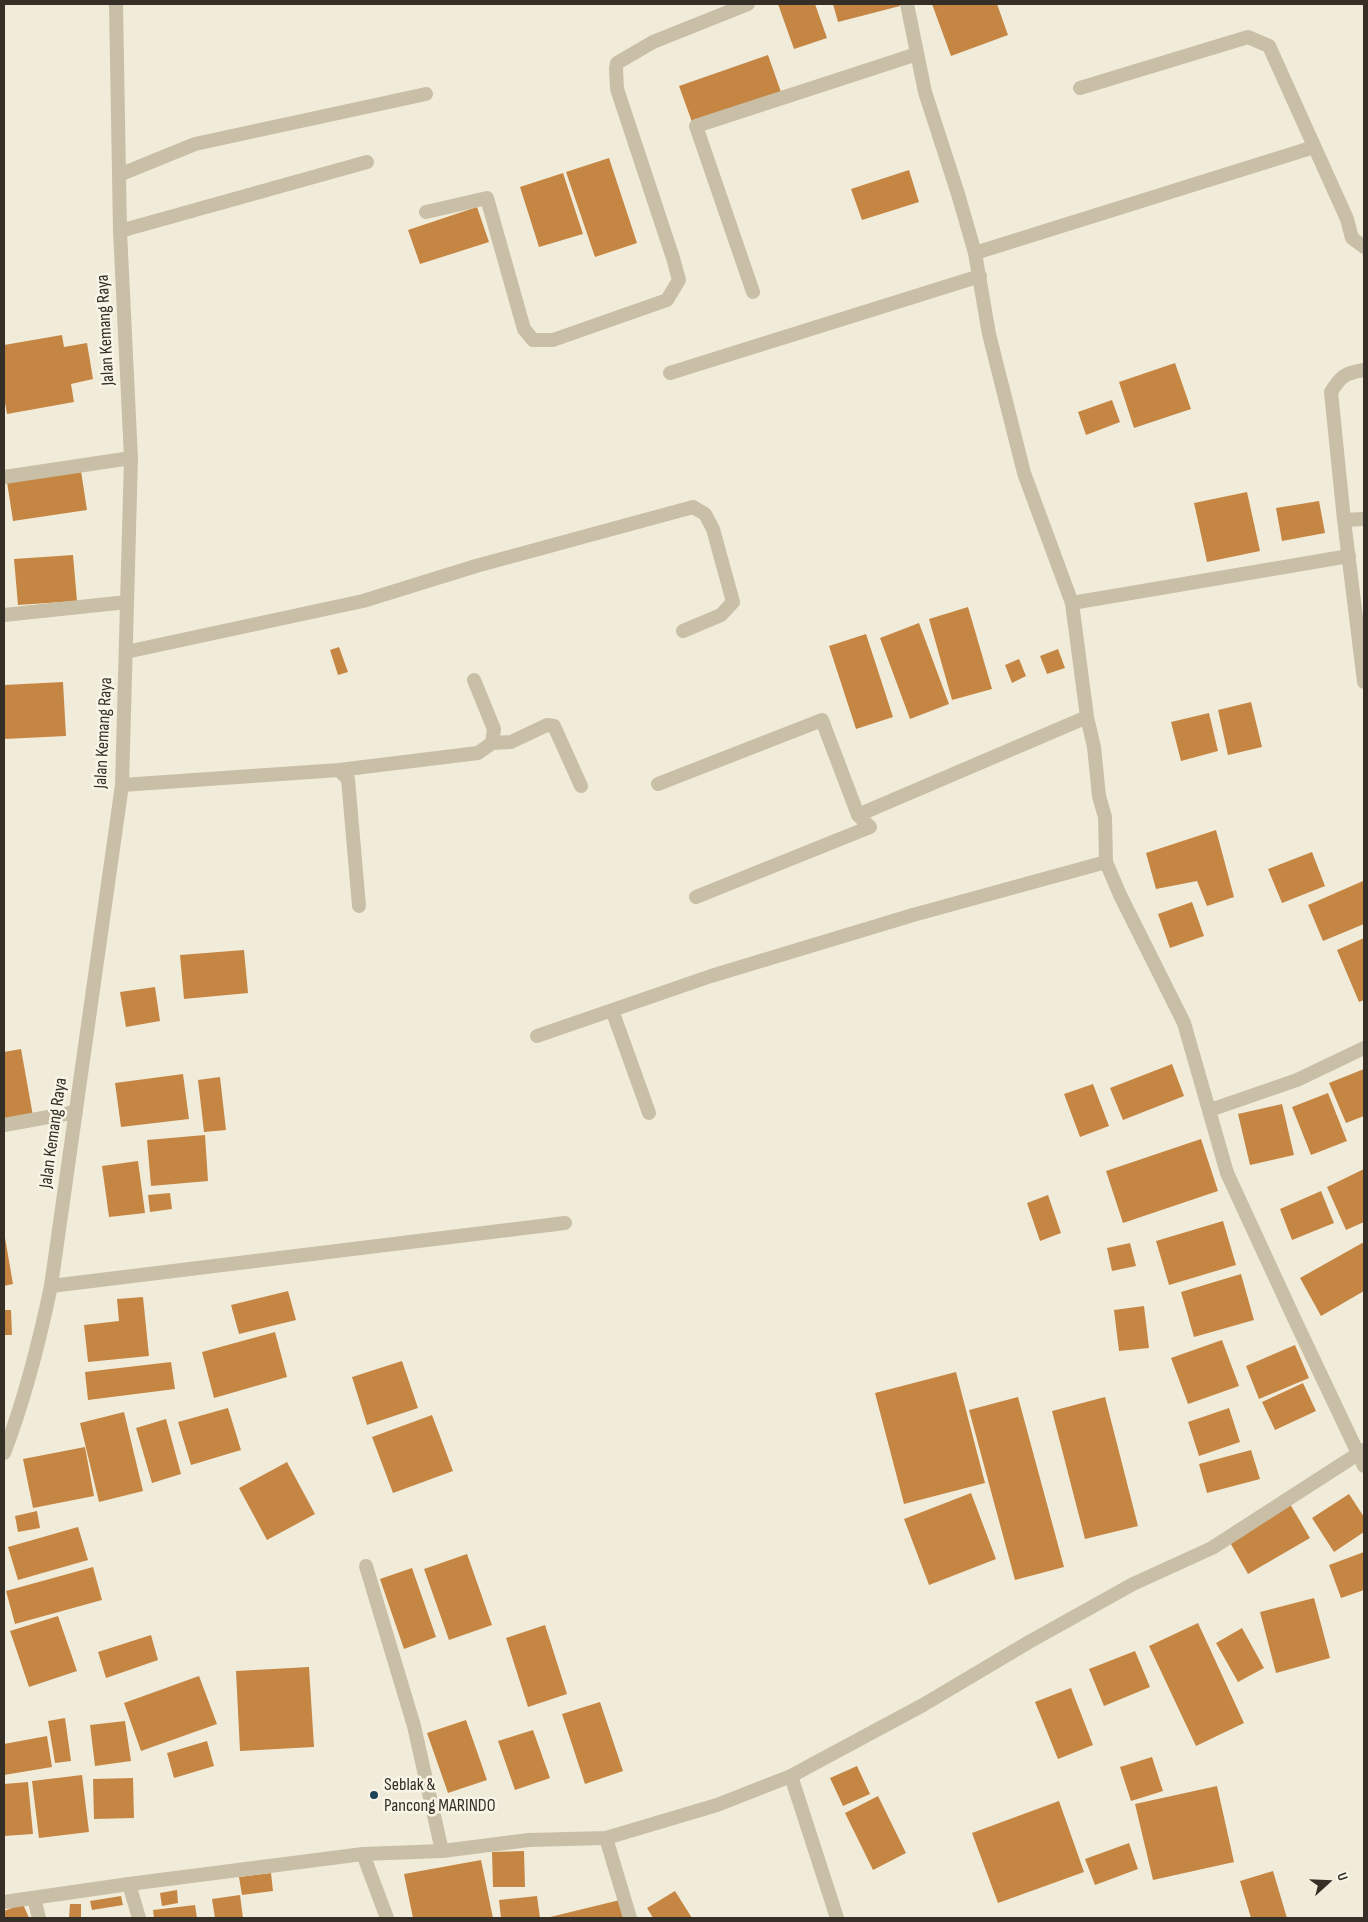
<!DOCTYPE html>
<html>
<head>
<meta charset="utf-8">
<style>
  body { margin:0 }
  #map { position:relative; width:1368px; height:1922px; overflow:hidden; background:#f1ecda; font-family:"Sofia Sans Condensed",sans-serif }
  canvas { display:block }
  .frame { position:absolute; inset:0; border:5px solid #352f27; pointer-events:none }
  .north { position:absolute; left:1303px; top:1857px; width:50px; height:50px; -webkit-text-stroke:4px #f9f5e6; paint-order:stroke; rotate:70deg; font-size:14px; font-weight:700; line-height:20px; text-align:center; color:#352f27 }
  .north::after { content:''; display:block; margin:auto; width:18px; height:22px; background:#352f27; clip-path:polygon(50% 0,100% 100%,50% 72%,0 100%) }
</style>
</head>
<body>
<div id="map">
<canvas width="1368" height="1922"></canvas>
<div class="frame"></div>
<div class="north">U</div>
</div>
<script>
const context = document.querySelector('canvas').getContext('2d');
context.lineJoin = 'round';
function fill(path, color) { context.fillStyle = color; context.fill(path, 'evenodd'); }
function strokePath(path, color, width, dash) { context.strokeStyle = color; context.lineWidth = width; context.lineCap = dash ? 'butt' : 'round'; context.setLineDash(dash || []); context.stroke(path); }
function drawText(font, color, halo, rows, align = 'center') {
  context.font = font + ' "Sofia Sans Condensed",sans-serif'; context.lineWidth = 5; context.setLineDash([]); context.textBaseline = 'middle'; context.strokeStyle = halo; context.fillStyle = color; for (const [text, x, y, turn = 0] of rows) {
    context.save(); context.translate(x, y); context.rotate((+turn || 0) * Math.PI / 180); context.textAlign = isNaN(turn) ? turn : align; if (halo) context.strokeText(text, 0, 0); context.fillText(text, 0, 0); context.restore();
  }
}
const building = new Path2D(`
  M778,4h37l12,34 -33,11z
  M833,4h66l1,2 -62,16z
  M932,4h65l11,31 -57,21z
  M768,55l13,37 -89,30 -13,-36z
  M609,158l28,85 -42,14 -29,-85z
  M909,170l10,32 -57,18 -11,-31z
  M563,173l20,61 -44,13 -19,-60z
  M477,207l12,35 -69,22 -12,-34z
  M62,335l2,12 23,-4 6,36 -22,5 3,18 -67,12 -3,-17v-52z
  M1175,363l16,46 -57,19 -15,-46z
  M1112,400l8,22 -34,13 -8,-23z
  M81,471l6,39 -74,11 -6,-39z
  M1247,492l13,59 -53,11 -13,-59z
  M1319,501l6,32 -43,8 -6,-33z
  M73,555l4,46 -59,4 -4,-46z
  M968,607l24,82 -40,11 -23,-81z
  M919,623l30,81 -39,15 -30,-81z
  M866,634l27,83 -37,12 -27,-83z
  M339,647l9,25 -10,3 -8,-25z
  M1058,649l7,19 -18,6 -7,-18z
  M1019,659l7,17 -14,7 -7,-18z
  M63,682l3,54 -62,3v-54z
  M1251,702l11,45 -34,8 -10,-45z
  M1209,713l9,38 -37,10 -10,-39z
  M1216,830l18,67 -27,9 -10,-25 -41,8 -10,-36z
  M1312,852l13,34 -43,17 -14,-34z
  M1363,881l1,43 -41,17 -15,-36z
  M1192,902l12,34 -34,12 -12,-34z
  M1364,938v62l-5,2 -22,-52z
  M244,950l4,43 -64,6 -4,-44z
  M155,987l5,34 -34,6 -6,-35z
  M21,1049l12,67 -29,5v-69z
  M1172,1064l12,32 -61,24 -13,-32z
  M1364,1069v47l-18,7 -17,-40z
  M183,1074l6,45 -68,8 -6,-44z
  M220,1077l6,53 -22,2 -6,-52z
  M1093,1084l16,42 -29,11 -16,-43z
  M1328,1093l19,48 -36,14 -19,-48z
  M1282,1104l12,51 -44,10 -12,-51z
  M205,1135l3,46 -57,5 -4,-46z
  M1201,1139l17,52 -95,32 -17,-52z
  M138,1161l7,52 -36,4 -7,-51z
  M1364,1169v53l-18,8 -19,-43z
  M1321,1191l13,32 -42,17 -12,-31z
  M170,1193l2,16 -22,3 -2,-17z
  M1048,1195l13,38 -21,8 -13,-38z
  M1223,1221l13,44 -67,20 -13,-44z
  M4,1232l9,52 -9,2z
  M1364,1242v49l-43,25 -21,-38z
  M1130,1243l6,23 -24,5 -5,-23z
  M1241,1274l13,46 -60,17 -13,-45z
  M288,1291l8,29 -57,14 -8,-29z
  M143,1297l6,59 -61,6 -4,-37 35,-4 -2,-22z
  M1144,1306l5,42 -30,3 -5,-41z
  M4,1310h7l1,25h-8z
  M275,1332l12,45 -73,21 -12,-46z
  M1222,1340l17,46 -51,18 -17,-46z
  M1295,1345l14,33 -50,21 -13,-33z
  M402,1361l16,47 -51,17 -15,-48z
  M171,1362l4,27 -87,11 -3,-28z
  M956,1372l29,111 -81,21 -29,-111z
  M1303,1383l13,28 -41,19 -13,-28z
  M1018,1397l46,170 -49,13 -46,-170z
  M1105,1397l33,129 -53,13 -33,-128z
  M228,1408l13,42 -50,15 -13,-43z
  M1229,1408l11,34 -41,14 -11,-34z
  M124,1412l19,79 -44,11 -19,-79z
  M432,1415l21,56 -60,22 -21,-56z
  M166,1419l15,55 -29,9 -16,-55z
  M85,1447l9,49 -61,12 -10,-49z
  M1251,1450l9,29 -53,14 -8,-29z
  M287,1462l28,52 -48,26 -28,-52z
  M971,1493l25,66 -67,26 -25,-66z
  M1349,1494l15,23v15l-30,20 -22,-34z
  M1290,1504l20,34 -62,36 -20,-35z
  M37,1511l3,17 -22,4 -3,-16z
  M78,1527l10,33 -70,20 -10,-33z
  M1364,1552v38l-23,8 -12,-33z
  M467,1554l25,71 -43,15 -25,-71z
  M93,1567l9,33 -87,24 -9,-33z
  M412,1568l24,69 -32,12 -24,-70z
  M1314,1598l16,60 -54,15 -16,-61z
  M58,1616l19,55 -48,16 -19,-56z
  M1198,1623l46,100 -48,23 -47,-100z
  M545,1625l22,69 -39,13 -22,-69z
  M1242,1628l22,40 -26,14 -22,-39z
  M151,1635l7,25 -52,18 -8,-26z
  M1135,1651l15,36 -46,19 -15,-37z
  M309,1667l5,80 -74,4 -4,-80z
  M199,1676l18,48 -76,27 -17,-48z
  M1071,1688l22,57 -35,14 -23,-57z
  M600,1702l23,69 -38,13 -23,-70z
  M65,1718l6,43 -16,2 -7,-42z
  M466,1720l21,60 -39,13 -21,-60z
  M125,1721l6,40 -36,5 -5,-41z
  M533,1730l17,48 -35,12 -17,-49z
  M47,1736l5,31 -48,8v-31z
  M207,1741l7,25 -40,12 -7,-25z
  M1152,1757l11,34 -32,10 -11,-34z
  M857,1766l13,28 -27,12 -13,-28z
  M82,1775l7,57 -50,6 -7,-57z
  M133,1778l1,40 -40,1 -1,-40z
  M28,1782l5,52 -29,2v-52z
  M1217,1786l17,76 -81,18 -18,-76z
  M878,1796l28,57 -33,17 -28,-57z
  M1059,1801l25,71 -86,31 -26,-70z
  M1129,1843l9,26 -43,16 -10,-26z
  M524,1851l1,36h-32l-1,-35z
  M481,1860l12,58h-80l-9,-44z
  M1273,1871l14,47h-36l-11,-37z
  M271,1873l2,18 -31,4 -3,-18z
  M177,1890l1,13 -16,3 -2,-13z
  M675,1891l17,27h-39l-6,-10z
  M240,1895l3,23h-28l-3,-19z
  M121,1896l2,9 -31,5 -2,-9z
  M537,1896l3,22h-39l-2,-18z
  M624,1899l5,19h-83z
  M23,1904l6,14h-25v-7z
  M70,1904h11v14h-12z
  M195,1905l2,13h-43l-1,-8z`);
const service = new Path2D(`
  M1072,603l277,-47
  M366,1566l48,160 28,125`);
const minor = new Path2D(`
  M907,4l18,88 33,102 17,59 14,81 35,139 48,130 15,114 7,30 5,49 6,21 1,45 14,33 64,128 43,150 66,143 71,150
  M1080,88l168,-51 21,9 78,173 5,19 12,9
  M119,175l76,-31 231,-50
  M426,212l61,-14 37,131 9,11h20l114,-40 12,-20 -6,-22 -56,-169 -1,-21 1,-5 36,-21 95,-38
  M120,231l247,-69
  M975,253l339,-106
  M753,292l-57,-166 221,-72
  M670,373l310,-97
  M4,477l127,-19
  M1364,519l-20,1 20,162
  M1344,520l-13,-128c10,-16 14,-19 33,-22
  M4,615l123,-13
  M126,652l237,-51 113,-35 217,-59 12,7 8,15 20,73 -12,13 -38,16
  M492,743l19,-1 36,-17 7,1 27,60
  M339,770l139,-17 14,-10 2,-14 -20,-49
  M658,784l164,-64 36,95
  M122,785l217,-15 9,9 11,127
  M696,897l174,-70 -12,-12 229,-98
  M612,1010l37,103
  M537,1036l174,-60 202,-61 193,-53
  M1210,1110l87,-30 67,-32
  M4,1125l72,-13
  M51,1286l514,-63
  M4,1453c21,-54 35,-110 47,-167l71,-501 9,-327 -11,-227 -4,-227
  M791,1776l46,142
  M606,1838l24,80
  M363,1854l24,64
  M129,1884l10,34
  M34,1898l5,20`);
const tertiary = new Path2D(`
  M4,1902l125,-18 234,-30 79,-3 87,-11 77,-2 111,-33 74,-29 132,-71 106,-63 104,-58 79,-36 152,-98`);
const markers = [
  [374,1795,5,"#1d4356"]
];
const streetNames = [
  ["Jalan Kemang Raya",106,330,-93],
  ["Jalan Kemang Raya",104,733,-87],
  ["Jalan Kemang Raya",54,1133,-82]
];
const poiNames = [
  ["Seblak &",384,1785],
  ["Pancong MARINDO",384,1806]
];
fill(building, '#c58644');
strokePath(service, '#c9bfa6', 14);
strokePath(minor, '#c9bfa6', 14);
strokePath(tertiary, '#c9bfa6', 14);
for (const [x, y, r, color] of markers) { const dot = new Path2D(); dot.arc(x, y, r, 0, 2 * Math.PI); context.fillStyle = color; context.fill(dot); strokePath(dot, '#f9f5e6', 2); }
drawText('18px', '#352f27', '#f9f5e6', streetNames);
drawText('18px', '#352f27', '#f9f5e6', poiNames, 'left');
</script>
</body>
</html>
